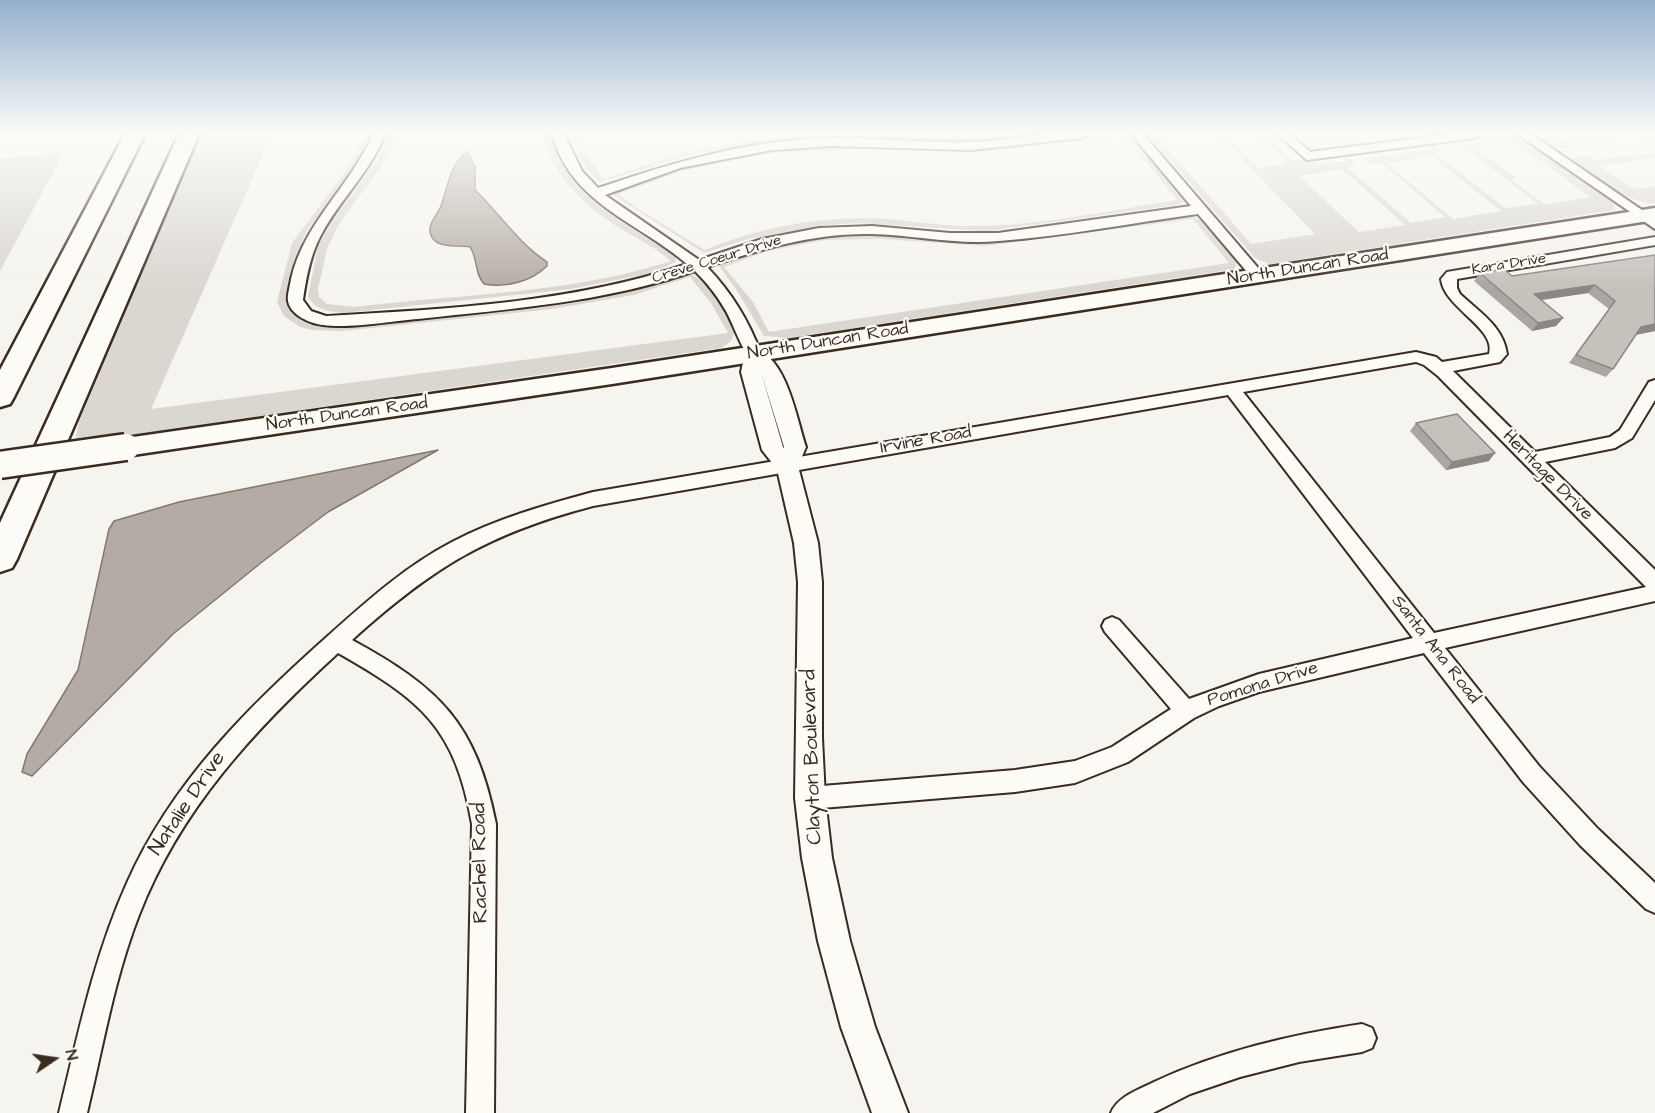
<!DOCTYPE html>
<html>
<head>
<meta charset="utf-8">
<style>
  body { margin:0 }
  #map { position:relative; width:1655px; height:1113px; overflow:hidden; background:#f5f4ee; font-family:"Architects Daughter",sans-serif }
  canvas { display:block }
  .north { position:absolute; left:24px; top:1029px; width:60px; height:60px; -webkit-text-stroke:4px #fdfcf7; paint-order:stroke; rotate:77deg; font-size:16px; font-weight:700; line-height:24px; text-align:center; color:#3b2a1e }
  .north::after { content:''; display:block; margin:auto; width:21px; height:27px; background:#3b2a1e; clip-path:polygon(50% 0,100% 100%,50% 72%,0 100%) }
</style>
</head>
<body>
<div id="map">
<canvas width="1655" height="1113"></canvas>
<div class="north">N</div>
</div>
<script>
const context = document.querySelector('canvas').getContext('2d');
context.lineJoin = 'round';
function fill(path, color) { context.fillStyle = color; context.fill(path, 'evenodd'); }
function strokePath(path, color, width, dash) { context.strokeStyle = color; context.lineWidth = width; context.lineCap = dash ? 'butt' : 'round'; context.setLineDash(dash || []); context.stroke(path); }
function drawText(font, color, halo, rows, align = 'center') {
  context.font = font + ' "Architects Daughter",sans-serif'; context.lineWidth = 4.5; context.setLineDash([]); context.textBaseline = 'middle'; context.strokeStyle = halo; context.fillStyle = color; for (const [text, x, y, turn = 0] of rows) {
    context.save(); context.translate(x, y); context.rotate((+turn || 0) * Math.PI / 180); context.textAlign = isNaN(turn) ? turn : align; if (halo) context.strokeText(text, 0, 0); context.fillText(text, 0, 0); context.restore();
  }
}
const green = new Path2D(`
  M201,134h71l-121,275 577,-76 -17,-30 -21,-26 -57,18 -81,14 -210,22 -30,-1 -12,-3 -16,-11 -7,-14 15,-59 53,-71 20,-38h8c-10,25 -27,49 -44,70 -7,10 -17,18 -23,29 -7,15 -23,61 -15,76 4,7 15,11 23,14l221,-17 70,-10 87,-21c13,4 42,42 42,55 1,9 -6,14 -13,18l-646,95 4,-21z
  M389,134h8l-16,33 -41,55 -13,27 -9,40 1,8 8,7 27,3c106,-13 215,-13 317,-46 -14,-12 -31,-21 -47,-30 -36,-22 -72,-54 -81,-97h7c15,62 76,89 125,122l1,6 -25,11 -80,16 -228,24c-16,-2 -27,-3 -35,-16l10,-51 15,-26 44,-60z
  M570,134h6l6,15 22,30 81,-27 97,-16 90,-2 89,3 74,-3 -67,7 -116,-5 -71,4 -87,14 -94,28c-15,-12 -24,-31 -30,-48z
  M1103,134h23l8,4 49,57v7l-6,3 -190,26 -130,-8 -32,2 -77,14 -44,14 -91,-58 7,-7 62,-22 53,-12 73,-8 191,1zM1124,135l53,65c-66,10 -137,26 -203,26 -29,1 -58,-5 -86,-7 -62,-4 -126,7 -183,31l-70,-43 -16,-13 66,-24 83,-17 100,-4 106,4z
  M1147,134h8l96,110 64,-10 -97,-100h6l34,34 30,-4 -31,-30h6l29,27 15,-2 12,6 28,-4 -6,-5 4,-1 11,10 -9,2 64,56 34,-6 -62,-53 -15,-1 -10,-10 8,5 66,-9 -6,-5 6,-1 13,9 -9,2 69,54 33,-4 -71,-55 -13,-1 51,-8 -6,-6 21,1 93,68 2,7 -346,54 -14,-6zM1514,142l76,55 -45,8 -34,-26 5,-1 -40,-30zM1431,156l70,55 -48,8 -67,-56zM1342,169l63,56 -46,7 -60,-56z
  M1303,134h80l-73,9 5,6 -6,1 -11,-10 11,-1z
  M1534,134h19l9,5 41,-5h43l6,3 -7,2 -9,-5 -66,9 7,5 -19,1z
  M64,152l-64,119v-112z
  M1655,152v6l-56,8 34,23 22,-3v17c-22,3 -68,-29 -83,-45l15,-3 8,5z
  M1186,215l18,6 33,40 -2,8 -447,69 -24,-2 -28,-47 -17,-23 8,-7 45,-15 46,-9 50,-2 86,8zM1193,219l36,44 -460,69 -16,-30 -29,-35 43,-16 59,-11 55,-1 103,7z`);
const water = new Path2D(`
  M467,151l8,16v23c25,24 43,53 72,72v4c-16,16 -42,22 -63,18 -10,-11 -6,-26 -14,-37 -11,-2 -28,1 -36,-7 -11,-12 3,-24 7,-34 7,-20 9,-41 26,-55z
  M438,450l-110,62 -66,50 -89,72 -141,142 -10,-4 5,-18 51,-84 31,-141 5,-8 65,-19z`);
const minor = new Path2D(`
  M373,134h12c-15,39 -46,66 -65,103 -10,19 -14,42 -17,63l8,11 15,5c120,-7 247,-13 361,-52 -50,-43 -116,-60 -135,-130h12l18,37 16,17c76,-26 154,-49 235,-50 46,0 92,5 137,4 40,-1 79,-12 118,-8l-6,4 -111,12 -139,-4 -60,4 -92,18 -75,27 94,65 63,-21 57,-11 53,-2 78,7h48l193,-27 -60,-72h12l122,142 -7,4 -5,-1 -55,-65c-66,9 -133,22 -199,27 -43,4 -85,-6 -128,-7 -58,-1 -109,15 -164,33 25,26 42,54 54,87l-8,5c-10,-3 -21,-40 -29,-51 -8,-14 -18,-26 -29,-37 -89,31 -184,38 -277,48 -25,2 -70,10 -95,6 -12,-1 -33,-10 -35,-24 -1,-6 2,-15 3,-22 13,-57 60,-93 82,-145z
  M1277,134h13l20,18 140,-18h31l-6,4 -168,22z
  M1517,134h14l124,85v10z
  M1655,237v8l-198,34v9l3,6c19,18 43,32 47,60l-7,8 -47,9 82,81 75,-15 10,-7 29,-48 6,-2v20l-23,38 -17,10 -70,14 110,108v31l-210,47 94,118 59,63 57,54v30l-9,-4 -66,-64 -57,-63 -99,-129 -165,39 -40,14 -25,12 -66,44 -53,21 -60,9 -205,17 -8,-3 -4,-8 4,-8 8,-3 205,-17 60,-9 37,-14 59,-38 -66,-77 -3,-6 3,-6 7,-3 7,3 70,79 70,-25 154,-36 -185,-243 -635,111c-106,28 -160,61 -241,134 88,48 124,83 144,184l-2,289h-28l6,-289c-17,-97 -51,-124 -134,-171 -83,76 -158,156 -199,262 -25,64 -36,132 -52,198h-28c19,-78 35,-157 68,-230 45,-101 121,-176 202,-248 38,-34 77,-69 123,-93 44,-23 93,-37 141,-50l823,-140 20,5 6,5 47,-8c8,-26 -45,-46 -48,-75l6,-7zM1416,362l8,3 14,11 208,211 -212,46 -191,-241z
  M1362,1024l10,4 4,10 -4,10 -10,4 -63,10 -59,15 -50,17 -37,19h-42c6,-16 27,-23 43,-31 67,-31 136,-47 208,-58z`);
const tertiary = new Path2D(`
  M753,348c34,9 43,69 53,99l-8,19 20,77 4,39v156l3,60 7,60 18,83 25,86 33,86h-36l-31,-86 -23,-86 -16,-83 -7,-60 3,-216 -4,-39 -17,-74 -15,-19 -21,-78 5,-23zM761,372l23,75v1l-1,-1z`);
const secondary = new Path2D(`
  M1655,208v12l-1043,164 -486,72 -9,-3 -3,-6 3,-6 9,-3 486,-70z`);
const motorway = new Path2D(`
  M125,134h20l-131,263 -4,7 -10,3v-37z
  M179,134h20l-182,425 -5,9 -12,4v-49z`);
const secondaryBridge = new Path2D(`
  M0,465l126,-18`);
const wall = new Path2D(`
  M1655,255v76l-19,4 -23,34 -7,8 -37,-14 40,-54 -21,-16 -47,7 22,18 -7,8 -24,5 -58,-50 6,-8 32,3z
  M1416,423l73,38 -43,9 -36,-39z`);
const shadedWall = new Path2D(`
  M1595,285l-7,8 -60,9 6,-8z
  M1563,318l-7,8 -24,5 6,-8z
  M1655,324v7l-21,4 7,-8z
  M1495,453l-6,8 -43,9 6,-8z`);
const building = new Path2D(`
  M1655,255v69l-14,3 -28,42 -37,-14 39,-54 -20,-16 -61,9 29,24 -25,5 -58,-50 24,-4 8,7z
  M1457,414l38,39 -43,9 -36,-39z`);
const farStreetnames = [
  ["Creve Coeur Drive",717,260,-17],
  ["Kara Drive",1509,265,-9]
];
const streetNames = [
  ["North Duncan Road",1308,268,-9],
  ["North Duncan Road",828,342,-9],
  ["North Duncan Road",347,415,-8],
  ["Irvine Road",926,441,-10],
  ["Heritage Drive",1547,476,45],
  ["Santa Ana Road",1435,650,52],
  ["Pomona Drive",1263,685,-17]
];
const nearStreetnames = [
  ["Clayton Boulevard",813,757,-92],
  ["Natalie Drive",188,804,-56],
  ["Rachel Road",481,863,-91]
];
fill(green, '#dad6d0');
fill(water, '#b4aca4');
strokePath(water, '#84786e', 1.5);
strokePath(minor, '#3b2a1e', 4);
strokePath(tertiary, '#3b2a1e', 4);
strokePath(secondary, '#3b2a1e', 5);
strokePath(motorway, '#3b2a1e', 5);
fill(minor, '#fdfcf7');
fill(tertiary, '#fdfcf7');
fill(secondary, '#fdfcf7');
fill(motorway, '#fdfcf7');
strokePath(secondaryBridge, '#3b2a1e', 31, []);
strokePath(secondaryBridge, '#fdfcf7', 26);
fill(wall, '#aba6a1');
fill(shadedWall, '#8b8783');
fill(building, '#c7c1bb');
strokePath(building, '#8b8783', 1.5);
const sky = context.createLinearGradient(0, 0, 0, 289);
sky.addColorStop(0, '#93b1cd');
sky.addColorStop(0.46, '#fafaf7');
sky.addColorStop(1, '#fafaf700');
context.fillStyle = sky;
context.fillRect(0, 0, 1655, 289);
drawText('15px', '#3b2a1e', '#fdfcf7', farStreetnames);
drawText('18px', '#3b2a1e', '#fdfcf7', streetNames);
drawText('21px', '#3b2a1e', '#fdfcf7', nearStreetnames);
</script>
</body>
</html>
